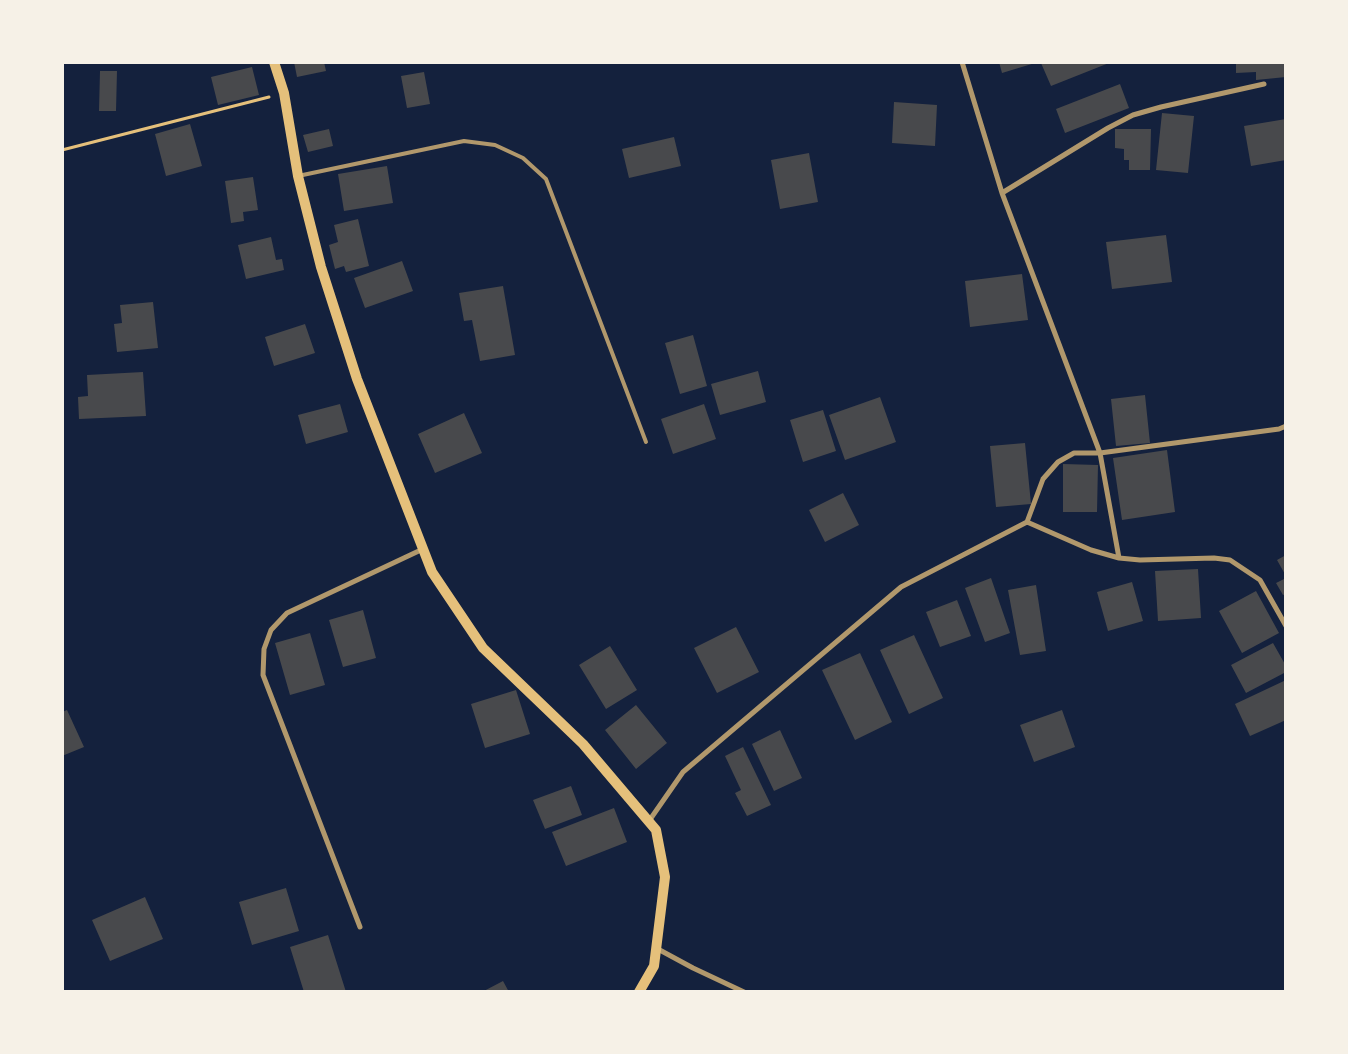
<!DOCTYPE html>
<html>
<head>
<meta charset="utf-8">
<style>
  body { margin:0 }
  #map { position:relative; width:1348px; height:1054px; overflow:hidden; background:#14213d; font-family:Inter,sans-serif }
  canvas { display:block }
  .frame { position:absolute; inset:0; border:64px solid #f6f1e7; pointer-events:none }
</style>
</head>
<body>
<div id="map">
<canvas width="1348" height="1054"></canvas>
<div class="frame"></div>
</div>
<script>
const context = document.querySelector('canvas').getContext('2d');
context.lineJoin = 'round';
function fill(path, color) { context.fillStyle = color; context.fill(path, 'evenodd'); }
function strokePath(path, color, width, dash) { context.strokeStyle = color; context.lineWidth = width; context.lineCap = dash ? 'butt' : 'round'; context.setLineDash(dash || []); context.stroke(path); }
const building = new Path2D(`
  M294,62h30l2,9 -29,6z
  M999,62h36v1l-33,10z
  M1042,62h67v1l-58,23 -10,-23z
  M1236,62h50v15l-30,3v-8l-20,1z
  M252,67l7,28 -41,10 -7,-28z
  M100,71h17l-1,40h-17z
  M424,72l6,32 -23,4 -6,-32z
  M1120,84l9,24 -64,25 -9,-24z
  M894,102l43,3 -2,41 -43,-3z
  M1162,113l32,3 -6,57 -32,-3z
  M1286,119v41l-35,6 -7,-40z
  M190,124l12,42 -36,10 -11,-42z
  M329,129l4,17 -25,6 -5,-17z
  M1115,129h36l-1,41h-21v-10h-5v-11l-9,-1z
  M674,137l7,29 -52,12 -7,-29z
  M809,153l9,49 -38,7 -9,-49z
  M387,166l6,37 -49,8 -6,-37z
  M253,177l5,33 -15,2 1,9 -13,2 -6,-42z
  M358,219l11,47 -23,6 -2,-6 -9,3 -6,-24 9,-3 -4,-17z
  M1166,235l6,47 -60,7 -6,-47z
  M271,237l5,23 6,-1 2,11 -38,9 -8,-34z
  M402,261l11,30 -48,17 -11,-30z
  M1022,274l6,46 -58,7 -5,-46z
  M503,286l12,69 -35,6 -8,-41 -8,1 -5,-28z
  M153,302l5,46 -41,4 -3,-28 8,-1 -2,-18z
  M305,324l10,29 -41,13 -9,-29z
  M693,335l14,51 -27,8 -15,-51z
  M758,371l8,31 -46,13 -9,-31z
  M143,372l3,44 -67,3 -1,-22 10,-1 -1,-21z
  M1145,395l5,48 -34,3 -5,-47z
  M880,397l16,45 -51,18 -16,-45z
  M340,404l8,28 -42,12 -8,-29z
  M704,404l12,35 -43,15 -12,-35z
  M823,410l13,41 -33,11 -13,-42z
  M464,413l18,40 -47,20 -17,-39z
  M1025,443l6,61 -35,3 -6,-61z
  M1167,450l8,62 -53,8 -9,-62z
  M1063,464l35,1 -1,47h-34z
  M843,493l16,32 -34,17 -16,-32z
  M1286,555v21l-9,-16z
  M1198,569l3,49 -43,3 -3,-50z
  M991,578l19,55 -25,9 -20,-54z
  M1286,578v16l-3,1 -7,-12z
  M1132,582l11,39 -35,10 -11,-39z
  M1036,585l10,66 -26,4 -12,-65z
  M1256,591l23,42 -37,20 -23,-42z
  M957,600l14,36 -31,11 -14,-35z
  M363,610l13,48 -33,9 -14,-47z
  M736,627l23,45 -42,21 -23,-45z
  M310,633l15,52 -35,10 -15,-52z
  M914,635l29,63 -34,16 -29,-64z
  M1273,643l13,23v6l-40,21 -15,-28z
  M610,646l27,44 -31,19 -27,-44z
  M860,653l32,69 -37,18 -33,-70z
  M1286,680v40l-36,16 -15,-32z
  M516,690l14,44 -45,14 -14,-44z
  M636,705l31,38 -31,26 -31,-39z
  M67,710l17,37 -22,9v-44z
  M1062,710l13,37 -41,15 -14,-37z
  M780,730l22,48 -28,13 -22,-47z
  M743,747l28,58 -24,11 -12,-23 6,-3 -16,-34z
  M571,786l11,29 -37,14 -12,-29z
  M614,808l13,34 -61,24 -14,-34z
  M286,888l13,43 -47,14 -13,-43z
  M145,897l18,42 -53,22 -18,-41z
  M328,935l18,57h-42l-14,-45z
  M503,981l6,11h-27z`);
const path = new Path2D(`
  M62,150l207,-53`);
const service = new Path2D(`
  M298,176l166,-35 31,4 28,13 23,21 100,263`);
const minor = new Path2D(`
  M962,62l40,131 98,260 19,105
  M1002,193l106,-65 25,-13 28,-8 103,-23
  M1027,522l64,28 28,8 21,2 74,-2 16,2 30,20 26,46
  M649,821l34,-49 218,-185 126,-65 16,-43 15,-17 16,-9h26l179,-24 7,-3
  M360,927l-97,-252 1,-26 7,-19 16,-17 136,-64
  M656,948l37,20 51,24`);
const secondary = new Path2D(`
  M274,62l10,31 14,83 23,91 36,112 75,193 51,76 100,96 73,86 9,47 -11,89 -15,26`);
fill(building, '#48494c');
strokePath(path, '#e5c07b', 3);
strokePath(service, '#b1986c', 4);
strokePath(minor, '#b1986c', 5);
strokePath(secondary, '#e5c07b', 10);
</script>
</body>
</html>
